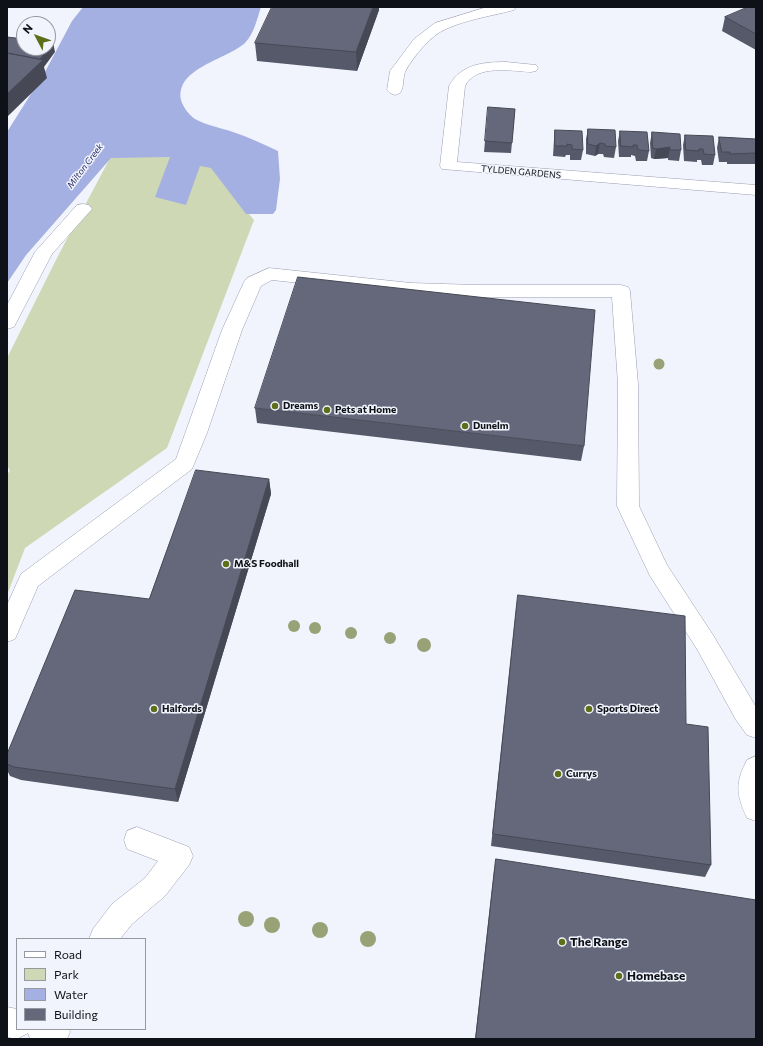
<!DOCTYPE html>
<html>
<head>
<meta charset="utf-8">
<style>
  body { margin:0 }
  #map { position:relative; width:763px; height:1046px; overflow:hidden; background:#f2f4fd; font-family:Commissioner,sans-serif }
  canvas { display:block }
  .frame { position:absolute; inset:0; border:8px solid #0f1118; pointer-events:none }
  .legend { position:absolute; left:16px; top:938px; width:130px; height:92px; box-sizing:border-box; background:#f2f4fd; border:1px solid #9799a1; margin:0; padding:5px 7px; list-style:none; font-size:12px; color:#0f1118 }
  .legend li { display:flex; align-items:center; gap:8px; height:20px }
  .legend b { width:20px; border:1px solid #9799a1 }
  .north { position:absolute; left:16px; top:16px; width:40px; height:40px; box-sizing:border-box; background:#f2f4fd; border:1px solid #9799a1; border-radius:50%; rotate:311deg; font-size:11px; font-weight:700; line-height:16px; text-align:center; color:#0f1118 }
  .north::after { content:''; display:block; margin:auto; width:14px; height:18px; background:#5f6e19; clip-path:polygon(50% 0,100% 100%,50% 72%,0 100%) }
</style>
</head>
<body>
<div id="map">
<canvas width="763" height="1046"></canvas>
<div class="frame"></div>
<ul class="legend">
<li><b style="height:5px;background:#fff"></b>Road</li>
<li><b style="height:11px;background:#cfd8b5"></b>Park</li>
<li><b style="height:11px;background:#a5b0e2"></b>Water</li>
<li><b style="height:11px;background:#64687a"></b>Building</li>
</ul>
<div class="north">N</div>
</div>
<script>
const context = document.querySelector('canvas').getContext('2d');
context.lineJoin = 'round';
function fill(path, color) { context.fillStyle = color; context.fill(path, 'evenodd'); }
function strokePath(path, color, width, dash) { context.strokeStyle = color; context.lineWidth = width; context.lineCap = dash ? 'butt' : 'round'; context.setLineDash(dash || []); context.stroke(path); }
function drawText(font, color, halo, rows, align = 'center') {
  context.font = font + ' Commissioner,sans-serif'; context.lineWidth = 3; context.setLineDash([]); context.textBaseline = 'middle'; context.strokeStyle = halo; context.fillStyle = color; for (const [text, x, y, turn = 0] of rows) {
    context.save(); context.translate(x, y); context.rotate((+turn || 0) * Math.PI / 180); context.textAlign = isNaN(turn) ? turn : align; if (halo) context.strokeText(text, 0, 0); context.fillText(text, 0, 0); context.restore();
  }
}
const green = new Path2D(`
  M127,151l89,5 29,53 9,11 -87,228 -142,100 -18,47v-121l3,-3 -3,-6v-107l52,-104 50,-94 -83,95 -19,28v-20l100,-105z`);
const water = new Path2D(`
  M83,7h178c-4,12 -7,27 -16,36 -19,17 -70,25 -64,57 2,7 8,15 14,19 10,6 27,9 38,13 15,5 30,12 45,19l2,28 -4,31 -3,4h-27l-35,-46 -11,-2 -14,39 -31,-8 15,-40 -59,1 -85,97 -19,28v-151l39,-62 26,-49z`);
const minor = new Path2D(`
  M487,7h29l-2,3c-22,6 -46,9 -68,19 -15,6 -32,27 -40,41 -4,7 -1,16 -6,23l-5,2 -5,-2 -3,-3 3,-19 24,-32 21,-16z
  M506,62l30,3 2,3 -2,3 -5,1c-20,-1 -55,-8 -66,14l-8,76 299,23v10l-314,-26 -2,-3 9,-80c12,-22 34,-24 57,-24z
  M83,204l6,1 3,4 -40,45 -36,69 -2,4 -7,2v-24l28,-53 42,-47z
  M269,268l142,15 66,2h144l7,2 2,4 8,93 1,122 28,59 46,70 43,72v31l-9,-3 -11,-15 -39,-71 -47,-73 -33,-70 1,-122 -6,-87h-135l-66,-2 -139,-15 -11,6 -19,44 -35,103 -15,36 -154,117 -23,53 -8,3v-37l14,-31 155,-115 46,-129 22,-48 3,-4z
  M756,756v65l-9,-3c-11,-24 -12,-35 0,-58z
  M137,827l52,20 4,9 -4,9 -24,31 -33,28 -12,15h-31l4,-10 19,-25 33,-26 13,-17 -31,-12 -3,-9 3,-9z
  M7,1007l10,2v20h52l1,3 -3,7h-37l-2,-6 -11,6 -10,-2z`);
const trees = [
  [659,364,5.5],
  [294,626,6],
  [315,628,6],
  [351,633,6],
  [390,638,6],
  [424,645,7],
  [246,919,8],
  [272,925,8],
  [320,930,8],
  [368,939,8]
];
const wall = new Path2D(`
  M756,7v43l-34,-19 3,-14z
  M379,10l-22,61 -100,-10 -2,-18z
  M515,109l-4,44 -27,-1 1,-11z
  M588,129l28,18 -2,11 -10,-1 -1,-3h-5l-3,2 -9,-2v-15z
  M555,130l28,20 -2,10h-11v-5h-4l-1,2 -12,-1 1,-16z
  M620,131l29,20 -2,10h-11l-1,-5 -4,-1v2h-12l-1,-16z
  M652,132l29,18 -2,11 -11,-1v-2l-14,1 -3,-1 -1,-15z
  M685,135l30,20 -2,10h-11l-1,-5h-4v2l-13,-1 -1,-16z
  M719,137l37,2v25h-29v-2h-8l-2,-14z
  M255,408l329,38 -3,15 -324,-38z
  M269,479l2,15 -93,308 -157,-22 -11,-4 -3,-6v-16l142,-155z
  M518,595l168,129 25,141 -6,12 -214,-31 25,-237z
  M496,859l260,180h-281l19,-168z`);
const shadedWall = new Path2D(`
  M373,7h6v3l-22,61 -1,-19z
  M53,42l2,10 -11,15 3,11 -40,39v-23l32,-34z
  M600,143l-2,11 -3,2 1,-10z
  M670,147l-2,11 -14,1 2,-10z
  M269,479l2,15 -93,308 -3,-13z`);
const building = new Path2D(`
  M272,7h101l-17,45 -101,-9z
  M748,7h8v27l-31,-17z
  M7,37l17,2v9h24v-7l5,1 -13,17 -33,-6z
  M7,53l36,7 -36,34z
  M488,107l27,2 -3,34 -27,-2z
  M588,129l27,1 1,17 -11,-1v-2l-5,-1 -4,3 -8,-2z
  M555,130l27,1 1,19 -11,-1v-4l-5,-1v2h-12z
  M620,131l27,1 2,19 -11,-1 -1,-5h-4v2l-12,-1z
  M652,132l28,2 1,16h-11v-3l-14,2 -3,-1z
  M685,135l28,1 2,19 -11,-1 -1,-5h-4v2l-13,-1z
  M719,137l37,2v14l-26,1v-2h-8z
  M298,277l297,33 -11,136 -329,-38z
  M196,470l73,9 -94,310 -161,-22 -7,-3v-10l68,-164 74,9z
  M518,595l167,21 1,108 22,3 3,138 -218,-31z
  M496,859l260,41v139h-280z`);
const markers = [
  [275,406,4,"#5f6e19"],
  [327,410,4,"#5f6e19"],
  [465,426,4,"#5f6e19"],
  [226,564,4,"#5f6e19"],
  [154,709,4,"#5f6e19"],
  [589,709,4,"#5f6e19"],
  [558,774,4,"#5f6e19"],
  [562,942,4,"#5f6e19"],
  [619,976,4,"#5f6e19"]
];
const farWaternames = [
  ["Milton Creek",85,166,-53]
];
const farStreetnames = [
  ["TYLDEN GARDENS",521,172,5]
];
const poiNames = [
  ["Dreams",283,406],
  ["Pets at Home",335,410],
  ["Dunelm",473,426],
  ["M&S Foodhall",234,564],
  ["Halfords",162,709],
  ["Sports Direct",597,709],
  ["Currys",566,774]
];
const nearPoinames = [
  ["The Range",570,942],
  ["Homebase",627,976]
];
fill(green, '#cfd8b5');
fill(water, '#a5b0e2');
strokePath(minor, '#989db1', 1);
fill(minor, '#fff');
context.fillStyle = '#99a277';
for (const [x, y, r] of trees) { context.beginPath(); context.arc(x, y, r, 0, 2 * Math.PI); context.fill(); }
fill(wall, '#565969');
fill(shadedWall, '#464955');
fill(building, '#64687a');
strokePath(building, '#464955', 1);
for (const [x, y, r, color] of markers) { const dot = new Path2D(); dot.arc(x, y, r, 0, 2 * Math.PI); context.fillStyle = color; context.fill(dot); strokePath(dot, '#f2f4fd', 1.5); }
drawText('italic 9px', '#1e235d', '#f2f4fd', farWaternames);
drawText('9px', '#0f1118', '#f2f4fd', farStreetnames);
drawText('bold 10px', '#0f1118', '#f2f4fd', poiNames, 'left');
drawText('bold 12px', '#0f1118', '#f2f4fd', nearPoinames, 'left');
</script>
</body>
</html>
